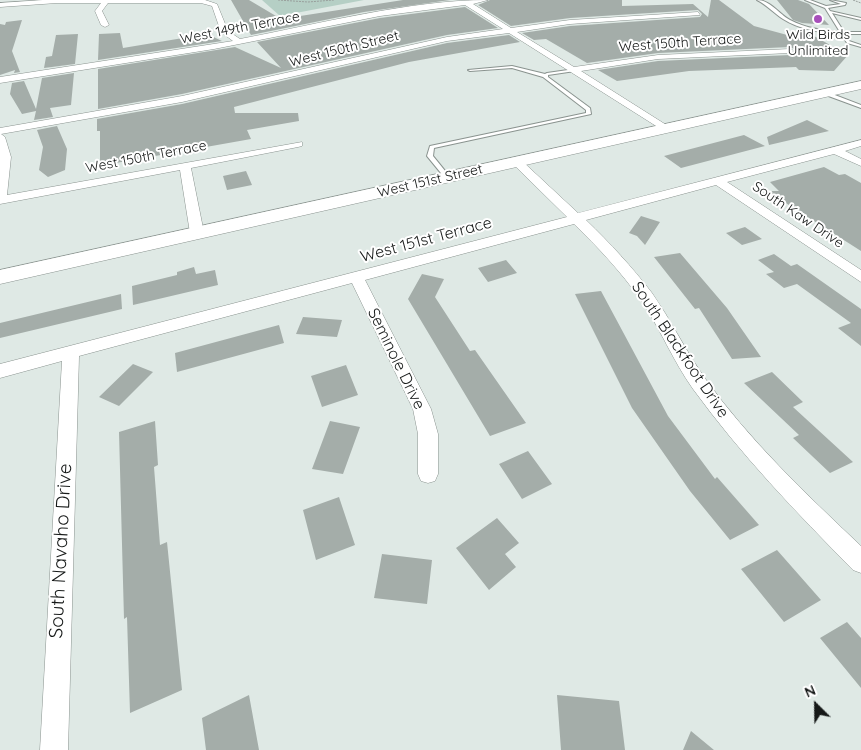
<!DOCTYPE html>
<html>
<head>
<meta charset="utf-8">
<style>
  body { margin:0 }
  #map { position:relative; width:861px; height:750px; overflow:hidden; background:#dfe9e5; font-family:Quicksand,sans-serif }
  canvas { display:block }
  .north { position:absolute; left:791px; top:680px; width:50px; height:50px; -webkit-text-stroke:4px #fff; paint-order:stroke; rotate:337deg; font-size:14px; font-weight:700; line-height:20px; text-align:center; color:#161918 }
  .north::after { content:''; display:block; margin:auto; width:18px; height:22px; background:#161918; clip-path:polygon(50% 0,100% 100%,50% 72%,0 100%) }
</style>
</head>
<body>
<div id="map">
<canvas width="861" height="750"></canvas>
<div class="north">N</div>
</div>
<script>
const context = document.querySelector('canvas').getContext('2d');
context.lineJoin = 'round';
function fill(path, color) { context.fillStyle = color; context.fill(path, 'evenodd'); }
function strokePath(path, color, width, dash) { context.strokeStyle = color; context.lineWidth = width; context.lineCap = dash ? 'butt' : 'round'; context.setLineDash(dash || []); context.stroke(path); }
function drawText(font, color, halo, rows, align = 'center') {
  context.font = font + ' Quicksand,sans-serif'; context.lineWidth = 4; context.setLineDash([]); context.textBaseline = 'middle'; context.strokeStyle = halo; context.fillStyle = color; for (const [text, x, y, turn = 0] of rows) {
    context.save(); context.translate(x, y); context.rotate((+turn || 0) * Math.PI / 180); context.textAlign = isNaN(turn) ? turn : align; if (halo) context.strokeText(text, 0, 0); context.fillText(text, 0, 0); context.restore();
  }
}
const green = new Path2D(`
  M262,0h102l-84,16z`);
const building = new Path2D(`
  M231,0h18l32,19 122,-19h47l-86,12 -113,23z
  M490,0h132v6l71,-2 15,13 3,-17h8l35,26 59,16 -8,-11 43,24 -14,16 -35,-1 -3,-3 -107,4 -72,10 -19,-11 60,-9 132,-6 6,-5 -6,-3 -132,6 -71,10 -41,-24 -12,1 -12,-7 48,-7 130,-9 2,-3 -4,-4 -128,8 -59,8 -33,-21z
  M777,0h21l11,4 20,21 -27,-2 -9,-3z
  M465,7l33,21 -51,7 -265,59 -84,15v-40l137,-22 46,21 -24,-26 123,-24z
  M22,20l-10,31 8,21 -6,1 1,-3 -15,5v-51l5,1 1,-3z
  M120,33l3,15 84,-14 15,7 -124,19 1,-26z
  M78,34l-3,30 -31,4 2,-11 6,-1 4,-21z
  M509,35l11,7 -111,20 -175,45 1,6h63l1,8 -52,9 4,9 -141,25 -1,-3 -9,2v-32h-3v-12l85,-15 265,-61z
  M74,73l-3,32 -21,3 3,9 -19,3 2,-9 -14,3 -12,-20 2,-11 12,-2 12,28 6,-31z
  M807,120l22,11 -60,14 -2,-8z
  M57,126l10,23 -2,21 -17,7 -9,-7 4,-23 -6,-17z
  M744,135l21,11 -84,22 -17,-12z
  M824,167l15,8 6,-1 16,9v68l-94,-60h12l-9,-9z
  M246,171l6,14 -25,5 -4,-14z
  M641,216l19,6 -15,23 -8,-9 -8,-3z
  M745,227l17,12 -20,6 -16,-12z
  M680,253l47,55 34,49 -29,2 -33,-51 -4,1 -41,-52z
  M774,254l17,12 6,-2 64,45v37l-23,-18 13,-5 -54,-39 -13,4 -18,-14 8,-2 -16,-12z
  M506,260l11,13 -29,9 -10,-14z
  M194,267l2,7 19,-4 3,15 -85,20 -1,-19 45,-11v-3z
  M422,274l22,5 -9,18 35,54 5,-1 51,73 -36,13 -82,-137z
  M601,291l67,125 47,63 2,-2 42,48 -29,15 -40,-49 -58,-83 -57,-114z
  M121,294l1,15 -122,29v-15z
  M303,317l39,3 -5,17 -41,-3z
  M279,325l5,18 -107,29 -2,-19z
  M133,364l20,8 -34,34 -20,-9z
  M346,365l12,30 -36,12 -11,-31z
  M772,372l31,30 -10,5 60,55 -23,11 -37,-35 6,-3 -55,-52z
  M155,421l3,44 -4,2 6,78 7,-3 15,148 -52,23 -3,-96 -3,2 -5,-187z
  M330,421l30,6 -17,47 -31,-5z
  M528,451l24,33 -30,15 -23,-35z
  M339,497l16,48 -39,15 -13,-50z
  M497,518l22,25 -14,11 11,13 -27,23 -33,-42z
  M777,550l44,50 -37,22 -43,-53z
  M382,554l50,6 -5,44 -53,-6z
  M847,622l14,16v50l-41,-50z
  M249,695l10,55h-53l-4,-32z
  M557,695l62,6 6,49h-64z
  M691,731l23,19h-31z`);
const path = new Path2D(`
  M278,0l30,2 26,-2
  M853,0l8,3`);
const service = new Path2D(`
  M757,0c13,0 22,14 33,20 15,8 33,11 50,12l-15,-24 -20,-8h5l16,6 15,-2 -11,-4 16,3 -1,2 -17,3 2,3 31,7v2l-29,-7 12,19h17v2h-16l4,7 12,4v2l-14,-4 -6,-9c-19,-1 -41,-4 -58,-15 -9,-6 -16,-14 -26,-19z
  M512,66l33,8 2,-1 28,-4v2l-27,4v2l42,31 1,6 -157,34 -1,8 17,21 -5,1 -18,-22 3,-10 156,-33v-3l-43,-33 -31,-9 -42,3 -2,-1z
  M823,92h4l34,13v3l-38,-14z`);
const minor = new Path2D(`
  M43,0h162l12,4 11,27 12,8c79,-15 170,-39 248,-39l-15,4 38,24 59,-8 128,-8 2,3 -130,9 -53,8 57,35 84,-12 132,-6 4,2 -4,2 -132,6 -77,12 87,55 1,2 -5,3 -155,-98 -62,8 -265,61 -181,32 4,3 6,20 -4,38 295,-53v4l-4,1 -107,21 13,65 -7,4 -7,-4 -10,-63 -180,34v-76l182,-32 265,-59 56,-8 -38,-24 -85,11 -166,33 -214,34v-6l233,-36 -12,-9 -9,-26 -11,-3h-93l-6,8 7,14 -4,2 -4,-2 -6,-14 6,-8h-44l-57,4v-4z
  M861,140v6l-16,5 16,8v7l-27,-12 -107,28 134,88v12l-145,-97 -130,35c24,23 46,47 66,73 19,27 33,57 52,84 45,63 101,116 157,169v27l-8,-3c-57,-58 -112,-115 -160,-181 -20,-28 -33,-61 -52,-89 -20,-28 -43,-53 -67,-76l-209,56 66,129 7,25v40l-3,7 -7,2 -7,-2 -3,-7v-40l-5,-25 -61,-126 -273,73 -11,394h-28l22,-389 -62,17v-14l567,-147 -54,-53v-4h8l57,53z`);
const primary = new Path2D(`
  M861,81v8l-861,195v-14z`);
const markers = [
  [818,19,5,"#a74fbb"]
];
const farStreetnames = [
  ["West 149th Terrace",240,28,-11],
  ["West 150th Terrace",680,43,-4],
  ["West 150th Street",344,49,-14],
  ["West 150th Terrace",146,157,-11],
  ["West 151st Street",430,181,-13],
  ["South Kaw Drive",798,215,34]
];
const farPoinames = [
  ["Wild Birds",818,35],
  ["Unlimited",818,51]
];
const streetNames = [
  ["West 151st Terrace",426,240,-15],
  ["South Blackfoot Drive",680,350,56],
  ["Seminole Drive",396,359,64]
];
const nearStreetnames = [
  ["South Navaho Drive",61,551,-87]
];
fill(green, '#b5cfc5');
fill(building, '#a4ada9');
strokePath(service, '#8a938f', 2);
strokePath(minor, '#8a938f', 1);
strokePath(primary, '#8a938f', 1);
strokePath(path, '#989f9c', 1, [2, 1]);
fill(service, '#fff');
fill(minor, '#fff');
fill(primary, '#fff');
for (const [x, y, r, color] of markers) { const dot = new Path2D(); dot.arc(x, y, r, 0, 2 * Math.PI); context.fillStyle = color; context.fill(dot); strokePath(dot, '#fff', 2); }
drawText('14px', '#161918', '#fff', farStreetnames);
drawText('14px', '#161918', '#fff', farPoinames);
drawText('16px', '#161918', '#fff', streetNames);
drawText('19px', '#161918', '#fff', nearStreetnames);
</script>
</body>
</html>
